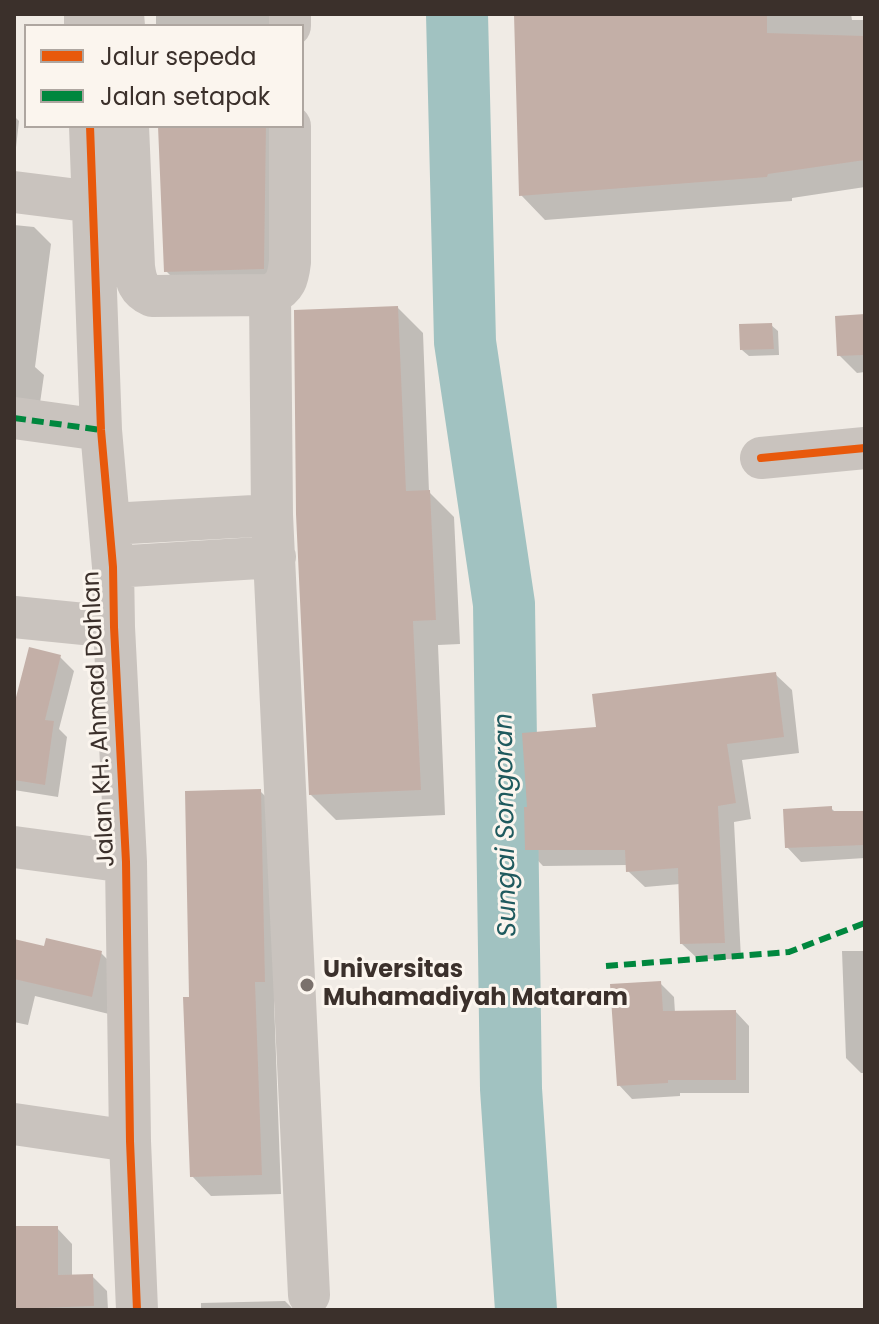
<!DOCTYPE html>
<html>
<head>
<meta charset="utf-8">
<style>
  body { margin:0 }
  #map { position:relative; width:879px; height:1324px; overflow:hidden; background:#f0ebe5; font-family:Poppins,sans-serif }
  canvas { display:block }
  .frame { position:absolute; inset:0; border:16px solid #3b302b; pointer-events:none }
  .legend { position:absolute; left:24px; top:24px; width:280px; height:104px; box-sizing:border-box; background:#fbf5ee; border:2px solid #aea6a0; margin:0; padding:10px 14px; list-style:none; font-size:24px; color:#3b302b }
  .legend li { display:flex; align-items:center; gap:16px; height:40px }
  .legend b { width:40px; border:2px solid #aea6a0 }
</style>
</head>
<body>
<div id="map">
<canvas width="879" height="1324"></canvas>
<div class="frame"></div>
<ul class="legend">
<li><b style="height:10px;background:#e8590c"></b>Jalur sepeda</li>
<li><b style="height:10px;background:#00873e"></b>Jalan setapak</li>
</ul>
</div>
<script>
const context = document.querySelector('canvas').getContext('2d');
context.lineJoin = 'round';
function fill(path, color) { context.fillStyle = color; context.fill(path, 'evenodd'); }
function strokePath(path, color, width, dash) { context.strokeStyle = color; context.lineWidth = width; context.lineCap = dash ? 'butt' : 'round'; context.setLineDash(dash || []); context.stroke(path); }
function drawText(font, color, halo, rows, align = 'center') {
  context.font = font + ' Poppins,sans-serif'; context.lineWidth = 6; context.setLineDash([]); context.textBaseline = 'middle'; context.strokeStyle = halo; context.fillStyle = color; for (const [text, x, y, turn = 0] of rows) {
    context.save(); context.translate(x, y); context.rotate((+turn || 0) * Math.PI / 180); context.textAlign = isNaN(turn) ? turn : align; if (halo) context.strokeText(text, 0, 0); context.fillText(text, 0, 0); context.restore();
  }
}
const shadow = new Path2D(`
  M156,14h130v12h-130z
  M516,14h335l1,6h13v167l-73,11v3l-247,19 -24,-25z
  M14,116l5,5 -5,44z
  M160,126h130l-1,166 -98,4 -25,-25z
  M14,225l20,2 17,17 -16,123 9,8 -5,35 -25,3z
  M398,308l25,25 6,159 25,25 6,127 -22,1 7,170 -109,5 -25,-25z
  M865,316v56l-8,1 -18,-18z
  M771,325l7,6 1,24 -30,1 -7,-6z
  M60,657l14,14 -15,58 8,8 -9,60 -44,-7v-80z
  M775,674l17,16 7,63 -57,7 9,59 -17,3 7,137h-43l-17,-16 -1,-59 -35,3 -17,-16v-6l-85,1 -16,-17 71,-120z
  M260,791l20,20 4,190h-10l7,193 -70,2 -19,-20 -1,-177z
  M831,808l5,5h29v45l-64,4 -14,-15z
  M14,941l32,7 55,5 18,18 -10,43 -74,-18 -7,29 -14,-3z
  M842,951h23v122h-4l-15,-15z
  M660,983l14,14 1,16 61,-1 13,14v67h-69v3l-48,3 -13,-14z
  M14,1228h43l15,16v32h20l15,15 1,19h-94z
  M285,1301l9,9h-93v-7z`);
const river = new Path2D(`
  M457,14l8,328 39,262 7,485 15,221`);
const building = new Path2D(`
  M514,14h253v19l98,3v124l-97,14 -1,3 -248,19z
  M158,126h108l-2,143 -100,3z
  M398,306l8,185 24,-1 6,130 -23,1 8,169 -112,5 -13,-281 -2,-204z
  M865,314v41l-28,1 -2,-40z
  M772,323l2,26 -34,1 -1,-26z
  M29,647l32,8 -16,65 9,1 -9,64 -31,-5v-75z
  M776,672l8,65 -57,7 9,59 -18,3 7,137 -45,1 -2,-76 -52,4 -1,-22h-100l-1,-43h3l-5,-74 74,-6 -4,-33z
  M261,789l4,193h-10l7,193 -72,2 -7,-180h6l-4,-206z
  M832,806v5h33v34l-80,3 -2,-39z
  M46,938l56,13 -10,46 -78,-18v-40l30,7z
  M661,981l2,30 73,-1v70h-68v3l-51,3 -7,-102z
  M14,1226h44v49l35,-1 1,32 -80,3z`);
const minor = new Path2D(`
  M85,14v12
  M123,14l1,12
  M290,14v12
  M90,126l11,304 12,137 1,60 12,235 4,279 7,169
  M128,126l6,141c2,14 4,23 18,29l118,-1c16,-8 18,-16 20,-33v-136
  M14,192l80,10
  M270,295l2,220 37,780
  M14,418l87,12
  M761,458l104,-10
  M110,524l162,-9
  M113,567l162,-10
  M14,617l100,10
  M14,847l112,15
  M14,1124l116,17`);
const quiet = new Path2D(`
  M14,418l87,12
  M606,966l183,-14 76,-29`);
const cycleway = new Path2D(`
  M90,126l11,304 12,137 1,60 12,235 4,279 7,169
  M761,458l104,-10`);
const markers = [
  [307,985,8,"#7a716c"]
];
const streetNames = [
  ["Jalan KH. Ahmad Dahlan",100,719,-93]
];
const poiNames = [
  ["Universitas",323,971],
  ["Muhamadiyah Mataram",323,999]
];
const waterNames = [
  ["Sungai Songoran",507,825,-91]
];
fill(shadow, '#0003');
strokePath(river, '#a1c2c1', 62);
fill(building, '#c3afa7');
strokePath(minor, '#c9c3be', 42);
strokePath(quiet, '#00873e', 6, [12, 6]);
strokePath(cycleway, '#e8590c', 8);
for (const [x, y, r, color] of markers) { const dot = new Path2D(); dot.arc(x, y, r, 0, 2 * Math.PI); context.fillStyle = color; context.fill(dot); strokePath(dot, '#fbf5ee', 3); }
drawText('24px', '#3b302b', '#fbf5ee', streetNames);
drawText('bold 24px', '#3b302b', '#fbf5ee', poiNames, 'left');
drawText('italic 26px', '#1f5a5e', '#fbf5ee', waterNames);
</script>
</body>
</html>
